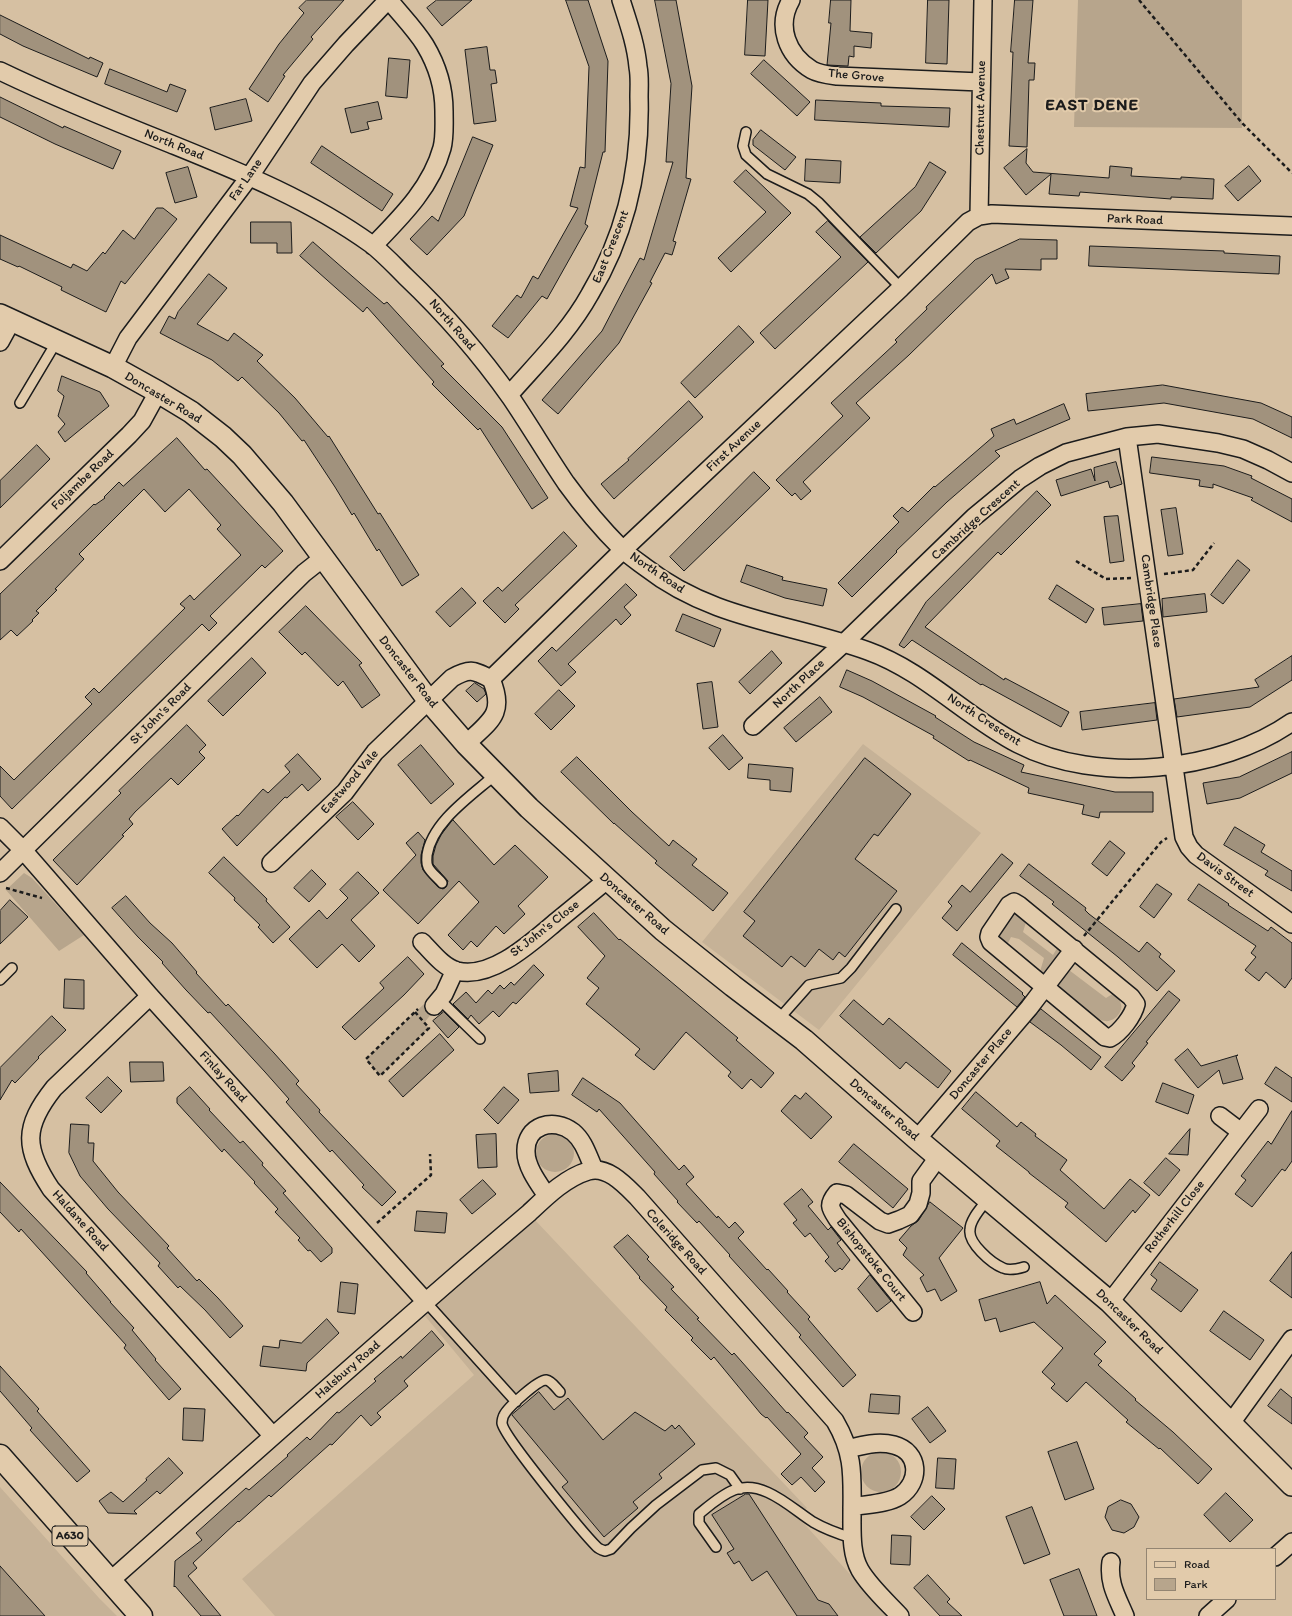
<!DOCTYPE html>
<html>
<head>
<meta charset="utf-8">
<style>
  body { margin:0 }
  #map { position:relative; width:1292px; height:1616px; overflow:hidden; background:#d6c0a2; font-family:Itim,sans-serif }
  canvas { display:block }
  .legend { position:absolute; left:1146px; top:1548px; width:130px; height:52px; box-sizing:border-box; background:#e2cbab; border:1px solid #938572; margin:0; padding:5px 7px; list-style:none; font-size:12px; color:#1c1c1c }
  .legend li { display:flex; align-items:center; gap:8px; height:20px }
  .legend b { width:20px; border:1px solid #938572 }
</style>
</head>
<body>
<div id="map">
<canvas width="1292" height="1616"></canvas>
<ul class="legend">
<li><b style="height:5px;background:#e2cbab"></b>Road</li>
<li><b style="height:11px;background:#b7a58c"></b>Park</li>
</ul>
</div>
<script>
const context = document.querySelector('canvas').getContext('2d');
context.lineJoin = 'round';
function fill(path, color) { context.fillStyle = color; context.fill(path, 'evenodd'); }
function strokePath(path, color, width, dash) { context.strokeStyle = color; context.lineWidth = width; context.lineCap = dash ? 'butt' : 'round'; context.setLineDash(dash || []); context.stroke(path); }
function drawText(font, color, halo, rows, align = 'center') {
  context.font = font + ' Itim,sans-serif'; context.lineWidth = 4; context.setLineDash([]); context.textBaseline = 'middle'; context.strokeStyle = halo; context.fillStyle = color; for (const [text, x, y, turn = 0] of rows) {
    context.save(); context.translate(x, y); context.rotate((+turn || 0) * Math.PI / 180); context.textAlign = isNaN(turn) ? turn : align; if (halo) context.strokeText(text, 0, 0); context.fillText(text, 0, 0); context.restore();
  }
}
const built = new Path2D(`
  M863,744l118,89 -162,197 -117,-88z
  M535,1220l272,288 -9,9 90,99h-613l-33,-37 232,-204 -49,-59z
  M0,1487l99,111 18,18h-117z`);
const green = new Path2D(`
  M1078,0h164v128l-168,-1z
  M24,873l8,5 52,57 -25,16 -53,-61z
  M1011,914h8l8,5 -4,13 30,23 6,-10 3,4v5l-16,22 -7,-1 5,-17 -25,-19 -8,-2 -5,10 -9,-11z
  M1069,970l37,28 8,-5c5,6 10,12 6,19 -2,5 -9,10 -15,9 -13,-2 -39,-25 -50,-33z
  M424,1004l8,9 -8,10 5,5 -49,48 -14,-17z
  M536 1153a19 19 0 1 1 38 0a19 19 0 1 1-38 0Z
  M861 1472a20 20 0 1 1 40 0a20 20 0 1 1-40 0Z`);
const building = new Path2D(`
  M307,0h37l-33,37 2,2 -30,36 2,1 -17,26 -19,-13 30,-45 25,-31 -5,-5z
  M437,0h35l-30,26 -15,-18z
  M566,0h22l20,61 -3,91h-2l-18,72 3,2 -41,73 -5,-3 -34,42 -16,-12 25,-31 4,3 12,-22 5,3 40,-71 -8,-2 10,-39 5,1 4,-101z
  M655,0h21l16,86 -6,92 5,1 -18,62 3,1 -4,13 -7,-2 -15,29 2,1 -33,60 -61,71 -16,-14 60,-69 38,-73 4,2 29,-98h-7l5,-78z
  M748,0h20l-3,56 -20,-1z
  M831,0h20l-1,31 22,2 -1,15 -17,-2v11l-5,-1 -1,10 -21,-1 4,-42h-2z
  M928,0h21l-2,64 -21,-1z
  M1015,0h18l-5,63h7l-1,17h-5l-2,67 -18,-1 4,-94h-2z
  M0,15l89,44 1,-2 13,6 -6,14 -74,-31 -23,-12z
  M487,47l3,23h5l2,13 -6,1 5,37 -22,3 -9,-74z
  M389,58l21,2 -3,38 -21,-2z
  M764,60l46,42 -13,14 -46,-42z
  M110,69l57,23 3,-8 16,6 -9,22 -72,-28z
  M0,97l63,31 1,-2 57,25 -8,18 -58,-25 -55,-27z
  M246,99l6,22 -37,9 -5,-22z
  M816,100l65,3v3l69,2 -1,19 -134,-7z
  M378,102l4,17 -15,3 2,7 -18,4 -6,-24z
  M761,130l35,27 -11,13 -32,-25v-5z
  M473,137l20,8 -29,71 -37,39 -17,-16 22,-23 6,5z
  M322,146l71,48 -11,17 -71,-48z
  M1027,149l-1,14 7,9 76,6 1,-12 22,2 -1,8 50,3v-2l33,2 -1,20 -42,-2v2l-91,-7 -1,4 -30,-2 2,-20 -25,21 -22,-27z
  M806,159l35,2 -1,22 -35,-2z
  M930,162l16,10 -25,39 -45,42 -16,-16 55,-50z
  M1249,166l12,15 -23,20 -13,-15z
  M188,167l9,30 -22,6 -9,-30z
  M746,170l45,43 -20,20 -40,39 -13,-14 48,-46 -32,-30z
  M157,208h6l14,11 -52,65 -4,-3 -15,31 -45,-22 1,-3 -43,-21 -1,1 -18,-8v-24l71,33 2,-4 14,7 16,-19 2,2 18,-24 11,9z
  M828,221l40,41 -93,87 -15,-16 81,-76 -25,-25z
  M251,222h40l1,31h-15v-10h-26z
  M1020,239l37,1v19h-16v11l-36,-1 4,9 -13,6 -4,-10 -83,81 -53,48 14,15 -67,64 8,9 -10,9 -6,-7 -3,3 -16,-16 67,-64 -12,-13 66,-61 -2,-2 32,-31 -1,-2 49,-47z
  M313,242l71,62 3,-2 57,62 -3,2 61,61 46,71 -16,11 -52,-81 -2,2 -46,-46 2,-2 -67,-75 -4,5 -63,-56z
  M1090,246l134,5v2l56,3 -1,18 -190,-8z
  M209,274l18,14 -30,36 31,17 6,-8 29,22 -6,6 38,37 33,39 1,-1 49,78 2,-1 39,62 -17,11 -23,-37 -2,2 -23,-38 -2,2 -17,-28 -31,-47 -2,1 -23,-28 -37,-36 -4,4 -26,-21 -52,-27 9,-17 6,3 3,-7z
  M739,326l15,16 -59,56 -14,-15z
  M62,376l38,16 9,14 -44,36 -7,-10 7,-8 -7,-8 6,-20 -6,-5z
  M1163,385l98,18 31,14v21l-39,-19 -89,-16 -76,8 -2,-17z
  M689,401l14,16 -89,82 -13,-15 28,-24 -1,-1z
  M1064,404l6,15 -75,32 5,5 -53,46 -51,49 1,1 -45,45 -14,-14 61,-61 -6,-6 9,-9 6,5 26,-26 1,1 59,-51 -3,-7 23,-10 2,5z
  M177,438l28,32 2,-1 76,82 -18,17 -3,-3 -52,51 7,7 -8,8 -7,-7 -190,185 -12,-13v-30l14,14 78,-76 -7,-7 9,-9 5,5 86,-85 -5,-4 10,-9 4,5 47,-45 -24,-26 4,-4 -32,-36 -24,23 -21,-23 -65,65 5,5 -29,30 2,1 -21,21 3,2 -7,7 1,1 -16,15 -6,-6 -11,10v-46l94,-90 1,1 10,-7 -1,-1 15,-15 4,4z
  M37,445l13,14 -50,49v-27z
  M1152,457l72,9 28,10 -1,2 41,21v23l-41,-22 2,-2 -40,-14v4l-14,-2 1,-6 -50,-7z
  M1116,462l6,22 -12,4 -2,-7 -47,15 -5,-16 35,-11 4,12 -1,-13z
  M754,472l16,16 -86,83 -14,-14z
  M1037,491l14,14 -50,50 -3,-3 -73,75 79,53 1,-2 64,34 -8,15 -79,-43 -1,1 -69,-45 -8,8 -5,-3 27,-43z
  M1176,508l7,46 -15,2 -7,-46z
  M1118,516l6,45 -14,2 -6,-46z
  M564,532l13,14 -62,59 4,4 -14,14 -22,-22 15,-14 4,4z
  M1238,560l12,10 -27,34 -12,-9z
  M747,565l36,12 -1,3 45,9 -4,17 -38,-8 -44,-16z
  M626,584l11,11 -13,12 7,8 -10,10 -5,-6 -48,45 8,8 -15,14 -23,-25 14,-14 4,4z
  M1057,585l37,24 -8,14 -37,-24z
  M462,588l14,15 -26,24 -14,-15z
  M1205,594l2,18 -44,5 -1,-18z
  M1141,604l2,17 -39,4 -2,-17z
  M306,606l56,57 -3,2 21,30 -18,13 -19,-27 -5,5 -33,-34 -3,3 -23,-23z
  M683,614l38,15 -7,18 -38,-16z
  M772,651l10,12 -32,31 -11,-12z
  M1292,656v24l-42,27 -73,10 -3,-18 85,-12 -4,-7z
  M252,658l14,15 -43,43 -15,-15z
  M847,670l25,11 64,35 -1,1 39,25 50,23 -3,7 94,20h38v20h-53l-1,6 -17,-4 2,-9 -56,-12 1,-5 -59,-28 -1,1 -36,-23 1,-2 -71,-39 -23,-10z
  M712,682l6,45 -15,2 -6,-45z
  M475,683l9,6 2,5 -9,8 -11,-11z
  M559,690l16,16 -24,24 -16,-16z
  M820,697l12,15 -36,30 -12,-14z
  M1155,703l2,17 -75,10 -2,-18z
  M187,725l19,20 -7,7 6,6 -27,27 -7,-7 -36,34 -6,7 4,5 -11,11 2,1 -47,49 -24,-25 68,-67 -2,-2z
  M723,735l20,23 -14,12 -20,-22z
  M421,745l33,39 -23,20 -33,-39z
  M1292,752v21l-52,25 -33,6 -4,-21 36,-6z
  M298,754l23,25 -13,12 -6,-7 -15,14 -2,-1 -48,49 -15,-17 15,-14 1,1 25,-27 5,4 22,-21 -5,-6z
  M577,757l55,55 37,34 4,-6 24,19 -5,6 36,28 -15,18 -58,-48 2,-2 -43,-38v1l-53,-52z
  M865,758l46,36 -33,42 -4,-2 -19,25 42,32 -52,66 -6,-5 -6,8 -14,-11 -14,18 -14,-11 -9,11 -39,-31 12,-15 -11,-9z
  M749,764l44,4 -2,24 -21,-2v-10l-22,-2z
  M353,802l21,22 -16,16 -22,-23z
  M453,820l41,45 21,-20 33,32 -30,29 7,8 -21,20 -8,-8 -19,21 -6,-6 -8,9 -15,-15 31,-33 -20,-21 -41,43 -35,-34 33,-35 -10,-12 12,-11 7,8 -4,15v8l2,7 15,17 5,2 3,-2 2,-6 -15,-17v-8l3,-11 5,-10z
  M1235,827l30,18 -4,7 31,19v20l-27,-16 3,-4 -44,-26z
  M1110,841l15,12 -18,23 -15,-12z
  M1002,854l11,9 -56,68 -15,-13 10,-12 -4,-4 14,-17 8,7z
  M224,857l43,42 -1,2 24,26 -17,16 -15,-16 2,-2 -26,-25 1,-2 -26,-25z
  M1029,864l57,44 -1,2 4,4 50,38 8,-10 14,12 -2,3 16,14 -18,20 -39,-34 -66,-53 2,-2 -34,-26z
  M312,870l14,14 -17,18 -15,-14z
  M358,872l21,21 -28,27 24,26 -16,16 -17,-18 -25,24 -28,-29 30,-29 8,9 21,-21 -8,-8z
  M1157,884l15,10 -18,24 -14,-11z
  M1199,884l30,20 -1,1 40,26 3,-4 21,16v35l-7,10 -19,-16 -7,9 -14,-11 11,-13 -5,-4 5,-7 -68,-46z
  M126,896l24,27 22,20 25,29 -1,1 30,33 2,-2 46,49 25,28 -3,3 24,26 -1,2 77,80 -14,14 -20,-19 2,-2 -32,-35 -2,2 -44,-50 3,-3 -24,-27 -55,-60 -2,1 -22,-23 -24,-27 1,-1 -25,-25 -26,-29z
  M10,900l18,17 -28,27v-33z
  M594,913l25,27 1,-1 93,78 25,21 -2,2 38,33 -13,15 -10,-9 -9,10 -14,-13 3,-4 -45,-40 -32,38 -19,-15 5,-6 -54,-45 13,-16 -12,-10 18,-22 -27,-29z
  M962,943l61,50 -1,1 3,3 -8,10 -64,-52z
  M408,957l16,17 -20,21 -49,45 -13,-13 42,-39 -4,-5z
  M534,965l10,10 -28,29 -3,-2 -14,15 -6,-6 -14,13 -8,-9 -3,4 -15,-15 13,-12 10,11 12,-13 4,4 8,-9 4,4 7,-7 3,3z
  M65,979l19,1v29l-20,-1z
  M1169,991l11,9 -34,42 2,1 -16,20 3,3 -13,15 -17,-14z
  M854,1000l29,25 6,-7 62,53 -13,17 -32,-26 -6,7 -60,-53z
  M1041,1009l60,48 -10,13 -30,-25 -31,-23z
  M444,1012l15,15 -11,11 -15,-17z
  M52,1016l14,14 -28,27 1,1 -24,25 -3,-3 -12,20v-32z
  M440,1034l14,16 -51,47 -14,-16z
  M1188,1049l13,17 37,-11 -2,1 7,23 -20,5 -4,-14 -21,18 -23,-28z
  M130,1062h33l1,19 -33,1z
  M1276,1067l16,11v24l-27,-18z
  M558,1071l1,20 -29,2 -2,-19z
  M108,1077l14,14 -21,22 -15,-15z
  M583,1078l37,25 59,67 5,-5 10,12 -8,7 31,34 1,-2 11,12 6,-6 9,10 -6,6 29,32 1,-1 20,22 -1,1 23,25 -2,2 48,56 -13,12 -44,-50 2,-2 -72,-79 1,-1 -31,-34 -2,2 -20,-21 1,-1 -24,-27 1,-2 -56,-63 -2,3 -25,-17z
  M1163,1083l31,12 -6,19 -32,-12z
  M190,1087l20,22 -1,1 31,33 3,-2 20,22 -1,2 24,26 -3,2 49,55v5l-11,9 -11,-12 -2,1 -10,-11 2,-2 -25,-26 3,-3 -24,-26 1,-1 -31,-33 -2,3 -45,-49v-5z
  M504,1087l15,13 -21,24 -14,-14z
  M976,1092l41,35 4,-5 15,12 -1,2 32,24 -7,10 44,39 26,-30 20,16 -15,18 -2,-3 -27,32 -41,-35 3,-4 -39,-30v-1l-33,-26 4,-5 -38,-32z
  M806,1093l26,24 -21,22 -30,-28 14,-16 5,4z
  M1292,1111v50l-7,10 -3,-2 -30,38 -17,-13 11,-14 -5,-4 27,-35 3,3z
  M71,1124l18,1 -1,18h6l-1,18 25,31 51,54 -2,2 30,33 2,-2 19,19 25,28 -13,12 -25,-28 -25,-24 -2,2 -20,-22 2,-3 -52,-54 -28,-33 -11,-23z
  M1190,1129l-2,26 -19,-1z
  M496,1134l1,33 -19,1 -2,-33z
  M854,1144l54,45 -15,19 -54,-46z
  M1166,1158l14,12 -21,26 -15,-13z
  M483,1180l13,14 -24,20 -12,-14z
  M0,1182l87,90 -1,1 25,29h-1l24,26 -2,2 24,29 -1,1 26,29 -12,11 -45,-52 2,-3 -105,-116 -2,3 -19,-20z
  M802,1189l11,13 -5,4 20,24 3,-3 10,13 -4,3 13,17 -8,10 -2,-2 -5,4 -10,-11 4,-4 -19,-24 -5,4 -12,-14 4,-3 -13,-16z
  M930,1202l33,26 -24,30 18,33 -16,10 -6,-12 -8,3 -7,-14 4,-3 -21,-20 4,-7 -8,-8 12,-14 7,-5z
  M417,1211l30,2 -2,20 -30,-2z
  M628,1235l21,22 -2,2 27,28 -3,2 28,29 -2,1 35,36 2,-2 53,60 1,-1 20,21 -4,4 19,20 -11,11 13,14 -10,10 -14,-15 -9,8 -11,-11 20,-20 -34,-37 -1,1 -5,-4 -47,-57 -3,3 -20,-20 2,-2 -28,-28 2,-3 -28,-29 1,-1 -26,-30z
  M1292,1252v46l-22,-17z
  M1160,1262l38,28 -17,22 -30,-23 6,-9 -6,-5z
  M870,1275l21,26 -14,11 -19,-23z
  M341,1282l17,2 -3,30 -17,-2z
  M1040,1282l7,22 8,-9 51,47 -12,12 8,7 -4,4 38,34 -1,1 38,32 39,37 -14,15 -38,-36 -1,1 -33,-27 2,-2 -42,-38 -19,20 -16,-14 4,-4 -13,-12 21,-24 -29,-26 -34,10 -4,-14 -11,3 -6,-21z
  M1224,1311l40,29 -14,20 -40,-29z
  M327,1319l12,14 -32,30 -1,8 -46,-5 3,-20 16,2 1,-8 21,3z
  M432,1331l12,14 -40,36 4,5 -31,27 4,4 -10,9 -10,-11 -29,30 -2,-1 -59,53 -2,-2 -30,27 -1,-1 -45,42 4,5 -9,8 33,40h-20l-26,-30 -1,1 1,-26 27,-21 -6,-7 50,-45 3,2 39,-34 -1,-1 20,-18 3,3 27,-28 2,1 37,-32 -2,-2 27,-23 1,2z
  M0,1366l39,43 -2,2 53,60 -13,11 -47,-52 2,-2 -32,-37z
  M1281,1389l11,9v26l-24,-18z
  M539,1392l15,18 14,-12 35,42 32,-28 30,19 7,-6 3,4 4,-4 16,19 -36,30 3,4 -29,24 5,6 -34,29 -42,-50 6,-5 -56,-67z
  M871,1394l29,2 -1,18 -30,-2z
  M928,1407l18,24 -16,12 -18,-24z
  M184,1408l21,1 -2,32 -20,-1z
  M1077,1442l17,47 -29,11 -17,-48z
  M169,1458l14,15 -23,21 -3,-3 -23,20 3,3 -29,-1 -9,-12 12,-9 12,10 24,-22 -1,-1z
  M938,1458l18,1 -2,30 -18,-1z
  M1226,1493l27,27 -23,22 -26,-27z
  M746,1494h3l69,106 11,4 9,12h-41l-30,-45 -15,10 -13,-20 -5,3 -7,-11 7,-4 -22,-34z
  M932,1496l13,13 -21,21 -13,-13z
  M1121,1500l10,4 8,13 -5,10 -10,6 -12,-3 -7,-13 3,-10z
  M1032,1507l18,47 -26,10 -18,-47z
  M892,1535l19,1 -1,29 -19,-1z
  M0,1566l45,50h-45z
  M1079,1569l18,47h-33l-14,-36z
  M928,1575l22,24 -3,3 15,14h-22l-26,-28z`);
const path = new Path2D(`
  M1139,0l103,123 50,50
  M1076,561l30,18 25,-1
  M1164,574l29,-4 21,-27
  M6,888l36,10
  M1084,936l77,-94 6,-4
  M415,1012l14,16 -49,48 -14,-17 52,-50
  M377,1223l54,-48 -1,-21`);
const service = new Path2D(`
  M746,132l-3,14 3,9 21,19 41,20 11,9 82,85
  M20,403l37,-62
  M442,883c-4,-5 -11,-10 -14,-16 -2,-4 -1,-8 -1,-12 5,-33 44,-59 68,-80
  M0,980l12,-12
  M440,1000l40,39
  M778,1020l31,-35 32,-7 10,-10 45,-59
  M988,1199c-6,8 -18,20 -18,31 -2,13 21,33 33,38 6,3 14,1 21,-1
  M426,1302l90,100
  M560,1392c-4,-4 -8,-11 -14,-12 -8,0 -38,27 -42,35 -1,1 -2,6 -2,8 1,13 82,111 95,124 2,2 5,3 8,4l6,-2 20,-21 25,-23 46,-35 14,-2 14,7 10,14
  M716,1547l-17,-24v-9c11,-9 22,-19 35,-24 29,-11 57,18 79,32 12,7 26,12 39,16`);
const minor = new Path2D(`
  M791,0c-15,26 -4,55 21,70 7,4 17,5 25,6l144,6
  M0,71c56,27 113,50 171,73 69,28 139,56 200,100 12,9 23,21 34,32 39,37 75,78 106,122 19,28 36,57 55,85 16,22 35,45 55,65 7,7 16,13 24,19 68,53 145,56 223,84 56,20 98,66 150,93 79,41 203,28 274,-22
  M979,216l4,-216
  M373,246c28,-29 58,-58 69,-98 3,-11 2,-25 2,-37 0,-23 -7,-46 -19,-66 -10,-16 -24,-30 -36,-45
  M0,342l12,-22
  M113,367l15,-29 122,-162 62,-93 34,-39 42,-44
  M509,395c28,-32 60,-63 81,-101 36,-60 51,-127 49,-197 0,-10 1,-20 -1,-30 -2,-23 -10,-45 -17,-67
  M1127,437l57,400 5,10 7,8 96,69
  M0,561l129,-126 13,-14 16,-29
  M491,679l132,-129 278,-262 67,-66 11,-6 13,-2 300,12
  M753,726l91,-83 130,-126 46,-38 20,-13 26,-13 61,-16 31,-3 60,9 25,6 25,11 24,13
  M0,827l23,23 127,146 276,306
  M271,863l74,-71 30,-40 77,-74c18,-10 21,-8 39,1 15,35 -1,42 -25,65
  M0,873l304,-300 19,-15
  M1014,902l5,3 112,92 5,7c-3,12 -15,28 -26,34l-5,-1 -114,-95 -2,-5 1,-4 19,-28z
  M422,942c10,10 21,25 35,29 35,9 76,-30 100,-50 17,-14 33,-27 50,-41
  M150,996l-96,92c-31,39 -30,60 -3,101l222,247
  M434,1006l10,-12 11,-24
  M1220,1116l21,16
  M917,1139l112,-131 45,-59
  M547,1196c-8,-12 -21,-29 -21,-44 -1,-27 28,-35 47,-20 11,9 15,24 21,37
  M1110,1302l149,-193
  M913,1312l-75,-92c-8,-12 -11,-15 -1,-27l9,2 34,26 8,3 11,-4 11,-5 8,-11 3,-11v-12l18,-25
  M1231,1423l61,-84
  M848,1449c15,-4 30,-8 46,-4 26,7 27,37 6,51 -13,8 -33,8 -48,11
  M1275,1557l17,-15
  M1111,1562c-3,21 6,35 14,54
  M110,1581c119,-106 238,-212 358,-316 21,-18 41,-35 61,-52 17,-16 36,-35 59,-42 19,-6 37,14 49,26l198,224c20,34 17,57 17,95 0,18 -1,38 8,54 10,17 27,32 40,46
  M1208,1616l19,-17`);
const tertiary = new Path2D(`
  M0,315l113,52 45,25 33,20 32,25 19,18 41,48 145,197 38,44 63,64 134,122 70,56 71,54 113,99 193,163 182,183`);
const primary = new Path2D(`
  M0,1456l141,160`);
const shields = [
  [70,1536,36]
];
const shieldNames = [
  ["A630",70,1536]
];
const streetNames = [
  ["The Grove",856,76,5],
  ["Chestnut Avenue",981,108,-89],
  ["North Road",174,145,22],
  ["Far Lane",246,180,-55],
  ["Park Road",1135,220,2],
  ["East Crescent",611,247,-68],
  ["North Road",452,325,49],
  ["Doncaster Road",163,398,31],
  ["First Avenue",734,446,-43],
  ["Foljambe Road",83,480,-44],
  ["Cambridge Crescent",976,520,-42],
  ["North Road",657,573,34],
  ["Cambridge Place",1151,601,82],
  ["Doncaster Road",408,672,52],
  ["North Place",799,684,-43],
  ["St John's Road",161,714,-45],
  ["North Crescent",984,720,33],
  ["Eastwood Vale",350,782,-49],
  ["Davis Street",1225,875,36],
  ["Doncaster Road",634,904,41],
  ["St John's Close",545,929,-38],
  ["Doncaster Place",981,1064,-50],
  ["Finlay Road",223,1077,48],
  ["Doncaster Road",884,1110,41],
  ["Rotherhill Close",1175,1217,-52],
  ["Haldane Road",80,1221,48],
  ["Coleridge Road",676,1242,48],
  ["Bishopstoke Court",871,1260,51],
  ["Doncaster Road",1129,1322,44],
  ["Halsbury Road",348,1370,-41]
];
const districtNames = [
  ["EAST DENE",1092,106]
];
fill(built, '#c6b297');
fill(green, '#b7a58c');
fill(building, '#a1927d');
strokePath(building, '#1c1c1c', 1);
strokePath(service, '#1c1c1c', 12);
strokePath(minor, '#1c1c1c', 20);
strokePath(tertiary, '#1c1c1c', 24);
strokePath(primary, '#1c1c1c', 25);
strokePath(path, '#1c1c1c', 2.5, [4, 3]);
strokePath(service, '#e2cbab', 9);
strokePath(minor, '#e2cbab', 17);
strokePath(tertiary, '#e2cbab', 21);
strokePath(primary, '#e2cbab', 22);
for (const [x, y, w] of shields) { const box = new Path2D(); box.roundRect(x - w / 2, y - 10, w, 20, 3); context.fillStyle = '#e2cbab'; context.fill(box); strokePath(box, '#1c1c1c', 1); }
drawText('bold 12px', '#1c1c1c', null, shieldNames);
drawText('13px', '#1c1c1c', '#e2cbab', streetNames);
context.letterSpacing = '1px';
drawText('bold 17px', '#1c1c1c', '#e2cbab', districtNames);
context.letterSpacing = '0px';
</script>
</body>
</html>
